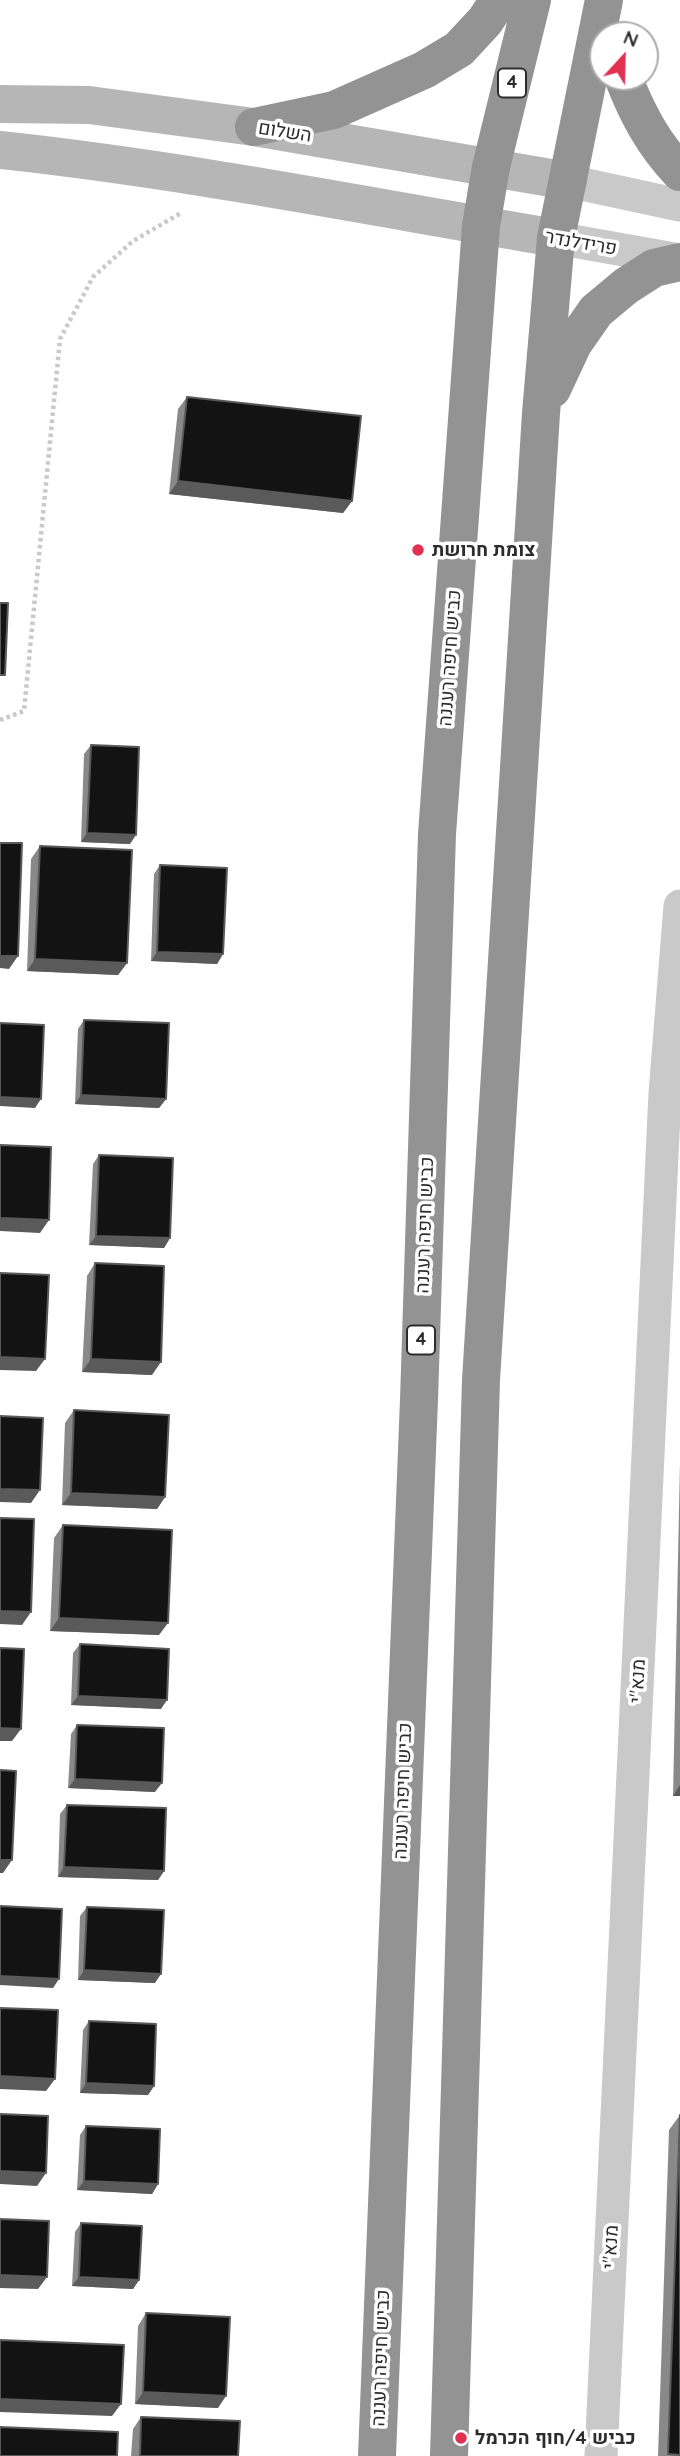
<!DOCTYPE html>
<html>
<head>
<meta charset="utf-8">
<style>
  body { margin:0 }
  #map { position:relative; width:680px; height:2456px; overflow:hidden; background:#fff; font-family:Quicksand,sans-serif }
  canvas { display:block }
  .north { position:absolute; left:589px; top:21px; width:70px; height:70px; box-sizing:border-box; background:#fff; border:2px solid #ababab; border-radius:50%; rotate:22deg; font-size:19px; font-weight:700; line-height:28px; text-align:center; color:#2c2c2c }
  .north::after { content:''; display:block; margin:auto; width:24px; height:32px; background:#e03150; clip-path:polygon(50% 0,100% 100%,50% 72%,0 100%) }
</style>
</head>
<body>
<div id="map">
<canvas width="680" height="2456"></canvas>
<div class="north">N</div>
</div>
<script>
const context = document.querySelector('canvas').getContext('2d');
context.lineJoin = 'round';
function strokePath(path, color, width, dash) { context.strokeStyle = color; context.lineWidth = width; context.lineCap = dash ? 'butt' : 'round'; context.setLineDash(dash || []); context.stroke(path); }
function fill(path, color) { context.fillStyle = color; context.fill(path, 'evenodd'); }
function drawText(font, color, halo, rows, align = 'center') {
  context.font = font + ' Quicksand,Heebo,sans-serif'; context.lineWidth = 7; context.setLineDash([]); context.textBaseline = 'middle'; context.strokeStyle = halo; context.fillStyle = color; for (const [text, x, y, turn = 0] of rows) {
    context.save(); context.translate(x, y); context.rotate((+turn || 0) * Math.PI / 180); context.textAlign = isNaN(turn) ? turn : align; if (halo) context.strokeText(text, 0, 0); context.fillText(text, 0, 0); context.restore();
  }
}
const path = new Path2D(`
  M0,720l24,-9 36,-372 33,-62 40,-36 48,-28`);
const street = new Path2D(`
  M568,181l112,24
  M556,238l124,22
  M601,2456l64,-1363 15,-187`);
const secondary = new Path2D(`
  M0,104l89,1 165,22 314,54
  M0,150c187,20 371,57 556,88`);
const highway = new Path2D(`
  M623,77c14,36 30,67 57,95
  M254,127l80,-17 90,-40 35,-21 26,-28 14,-21
  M552,389l21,-45 23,-33 30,-25 28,-18 26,-6
  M377,2456l42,-1056 18,-566 44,-608 10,-59 41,-167
  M449,2456l32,-1076 60,-967 15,-175 48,-238`);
const wall = new Path2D(`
  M187,397l165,104 -9,12 -174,-19 9,-85z
  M91,745l39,99 -49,-2 3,-88z
  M40,846l87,117 -9,12 -91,-4 4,-112z
  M160,865l63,89 -6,10 -66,-3 3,-87z
  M84,1020l82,79 -7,9 -84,-4 3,-75z
  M99,1155l71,83 -6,10 -75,-3 4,-81z
  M95,1263l57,112 -70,-3 5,-96z
  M74,1410l91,87 -8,12 -95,-4 3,-82z
  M680,1463v333h-7z
  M63,1525l96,110 -109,-4 4,-93z
  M80,1644l81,65 -90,-4 2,-52z
  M77,1725l78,67 -87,-4 3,-54z
  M67,1805l97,66 -6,9 -100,-3 2,-63z
  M87,1907l68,76 -77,-3 2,-64z
  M89,2021l65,65 -6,9 -68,-2 3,-63z
  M680,2115v341h-22l11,-326z
  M86,2126l72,58 -6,10 -75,-4 3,-55z
  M81,2223l58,57 -6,9 -61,-3 3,-54z
  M146,2313l72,95 -83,-4 3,-78z
  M141,2417l97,39h-107l2,-27z`);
const shadedWall = new Path2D(`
  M178,481l174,20 -9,12 -174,-19z
  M87,833l49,2 -6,9 -49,-2z
  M157,952l66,2 -6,10 -66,-3z
  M0,956h18l-9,13 -9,-1z
  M35,959l92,4 -9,12 -91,-4z
  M81,1095l85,4 -7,9 -84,-4z
  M0,1097l41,2 -6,9 -35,-2z
  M0,1218l49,2 -9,13 -40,-2z
  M96,1236l74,2 -6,10 -75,-3z
  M0,1357l45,2 -9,12 -36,-1z
  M91,1359l70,3 -9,13 -70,-3z
  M0,1489l40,1 -9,13 -31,-1z
  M71,1493l94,4 -8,12 -95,-4z
  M0,1611l31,1 -9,13 -22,-1z
  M59,1618l109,5 -9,12 -109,-4z
  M78,1696l89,4 -6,9 -90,-4z
  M0,1728l21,1 -9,12h-12z
  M75,1779l87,4 -7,9 -87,-4z
  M680,1785v11h-7z
  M0,1860h12l-9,13h-3z
  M64,1867l100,4 -6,9 -100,-3z
  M84,1970l77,4 -6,9 -77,-3z
  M0,1976l59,3 -6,9 -53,-3z
  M0,2076l55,3 -9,12 -46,-2z
  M86,2083l68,3 -6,9 -68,-2z
  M0,2171l46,2 -9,13 -37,-2z
  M84,2181l74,3 -6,10 -75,-4z
  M0,2275l47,2 -9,12 -38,-1z
  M79,2277l60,3 -6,9 -61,-3z
  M143,2392l83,4 -8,12 -83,-4z
  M0,2399l121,5 -9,12 -112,-4z`);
const building = new Path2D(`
  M187,397l174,19 -9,85 -174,-20z
  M0,603h8l-3,72h-5z
  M91,745l48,2 -3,88 -49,-2z
  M0,843h22l-4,113h-18z
  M40,846l92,4 -5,113 -92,-4z
  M160,865l67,3 -4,86 -66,-2z
  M84,1020l85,3 -3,76 -85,-4z
  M0,1023l44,2 -3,74 -41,-2z
  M0,1145l51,2 -2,73 -49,-2z
  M99,1155l74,3 -3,80 -74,-2z
  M95,1263l69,3 -3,96 -70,-3z
  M0,1273l49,2 -4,84 -45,-2z
  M74,1410l95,5 -4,82 -94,-4z
  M0,1416l43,2 -3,72 -40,-1z
  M0,1518l34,1 -3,93 -31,-1z
  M63,1525l109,5 -4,93 -109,-5z
  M80,1644l89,5 -2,51 -89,-4z
  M0,1648l24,1 -3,80 -21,-1z
  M77,1725l87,3 -2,55 -87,-4z
  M0,1770l16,1 -4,89h-12z
  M67,1805l99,3 -2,63 -100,-4z
  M0,1906l62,3 -3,70 -59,-3z
  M87,1907l77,3 -3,64 -77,-4z
  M0,2008l58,2 -3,69 -55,-3z
  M89,2021l67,3 -2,62 -68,-3z
  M0,2114l48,2 -2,57 -46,-2z
  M680,2115v340l-12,-1z
  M86,2126l74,3 -2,55 -74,-3z
  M0,2219l49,2 -2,56 -47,-2z
  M81,2223l61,3 -3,54 -60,-3z
  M146,2313l84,4 -4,79 -83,-4z
  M0,2340l124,5 -3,59 -121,-5z
  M141,2417l99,4 -2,35h-98z
  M0,2427l118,5 -1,24h-117z`);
const markers = [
  [418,550,7,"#e03150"],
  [461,2438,7,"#e03150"]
];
const shields = [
  [512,83,28],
  [421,1340,28]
];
const shieldNames = [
  ["4",512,83],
  ["4",421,1340]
];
const streetNames = [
  ["השלום",285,132,9],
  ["פרידלנדר",581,243,10],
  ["כביש חיפה רעננה",450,658,-86],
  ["כביש חיפה רעננה",425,1225,-88],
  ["מנא\"י",638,1681,-87],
  ["כביש חיפה רעננה",403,1791,-88],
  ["מנא\"י",611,2247,-87],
  ["כביש חיפה רעננה",381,2358,-88]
];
const poiNames = [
  ["צומת חרושת",432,550],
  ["כביש 4/חוף הכרמל",475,2438]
];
strokePath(path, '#c9c9c9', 4.5, [3.5, 3.5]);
strokePath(street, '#c9c9c9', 33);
strokePath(secondary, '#b6b6b6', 38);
strokePath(highway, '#939393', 38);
fill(wall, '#898989');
fill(shadedWall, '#5a5a5a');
fill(building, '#131313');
strokePath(building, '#5a5a5a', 2);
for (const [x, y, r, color] of markers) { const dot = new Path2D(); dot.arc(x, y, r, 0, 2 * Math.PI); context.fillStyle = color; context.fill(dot); strokePath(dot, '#fff', 2.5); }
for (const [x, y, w] of shields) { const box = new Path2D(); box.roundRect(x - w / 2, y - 14.5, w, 29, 5); context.fillStyle = '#fff'; context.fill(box); strokePath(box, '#2c2c2c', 2); }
drawText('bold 18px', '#2c2c2c', null, shieldNames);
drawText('19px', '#2c2c2c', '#fff', streetNames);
drawText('bold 19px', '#2c2c2c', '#fff', poiNames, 'left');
</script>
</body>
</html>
